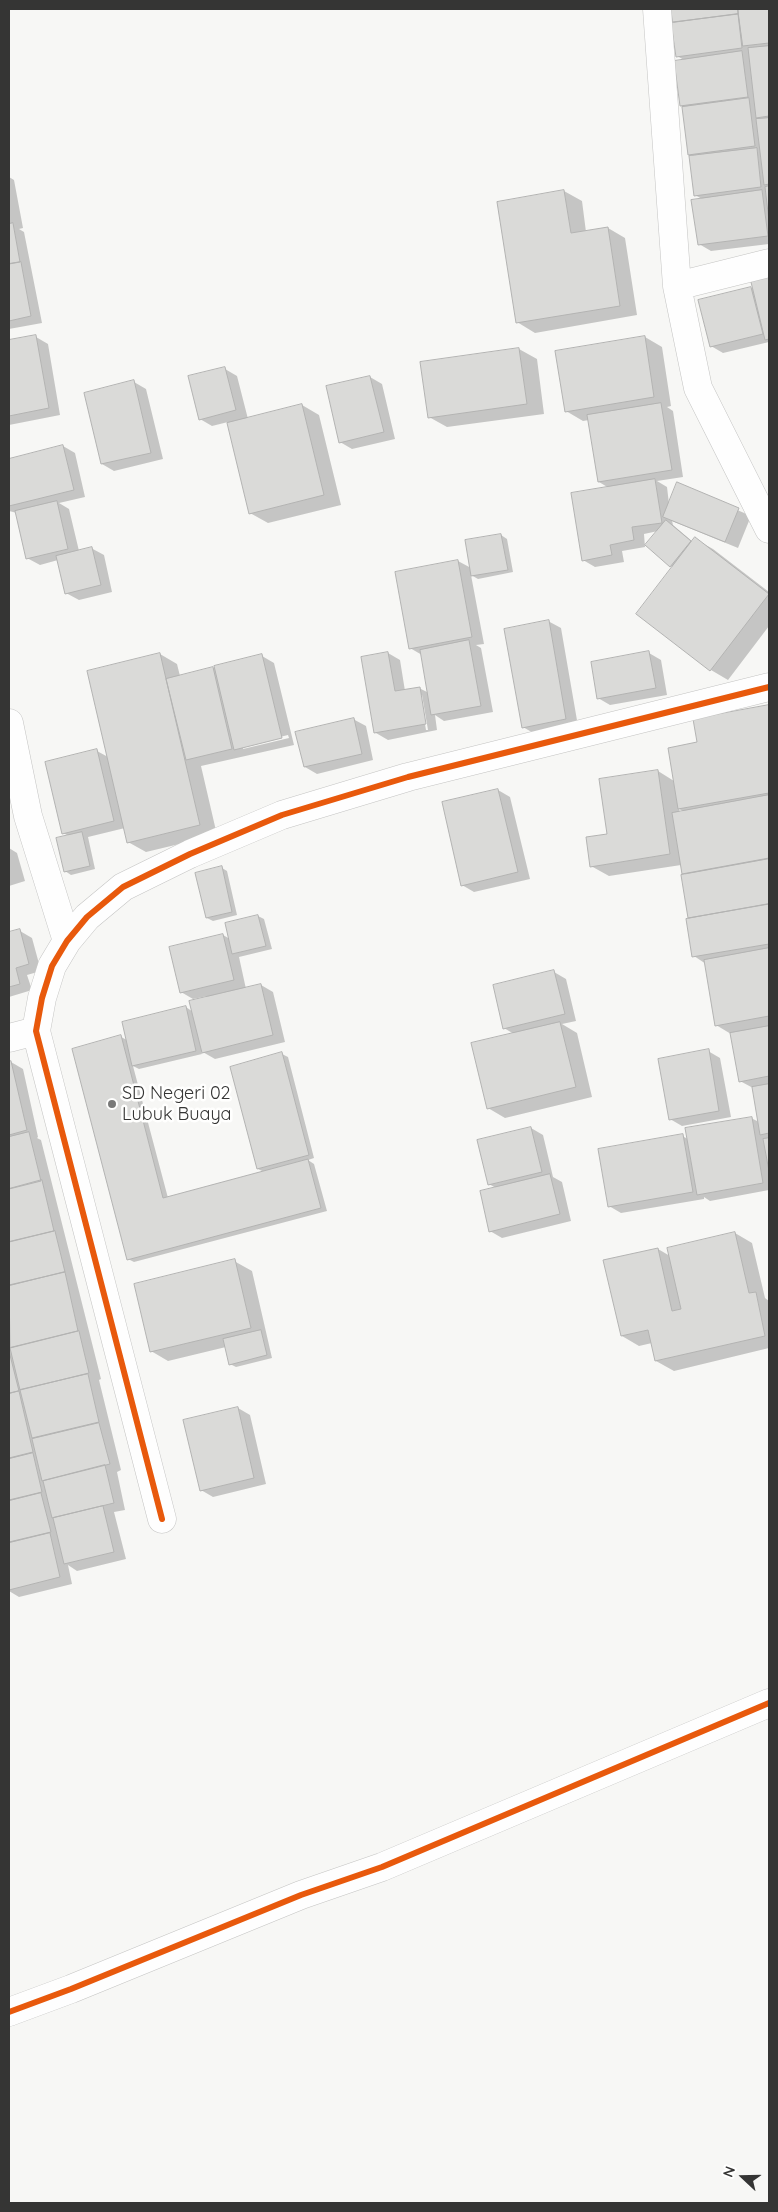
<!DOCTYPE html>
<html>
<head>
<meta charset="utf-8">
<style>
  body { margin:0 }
  #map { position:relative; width:778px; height:2212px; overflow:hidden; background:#f7f7f5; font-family:Quicksand,sans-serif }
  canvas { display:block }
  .frame { position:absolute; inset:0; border:10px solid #353534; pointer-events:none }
  .north { position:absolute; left:718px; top:2152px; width:50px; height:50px; -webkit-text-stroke:4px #fffffe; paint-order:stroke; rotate:291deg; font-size:14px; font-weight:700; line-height:20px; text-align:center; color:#353534 }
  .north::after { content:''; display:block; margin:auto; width:18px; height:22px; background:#353534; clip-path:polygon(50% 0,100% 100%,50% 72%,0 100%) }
</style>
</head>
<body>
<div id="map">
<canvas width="778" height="2212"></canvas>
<div class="frame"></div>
<div class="north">N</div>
</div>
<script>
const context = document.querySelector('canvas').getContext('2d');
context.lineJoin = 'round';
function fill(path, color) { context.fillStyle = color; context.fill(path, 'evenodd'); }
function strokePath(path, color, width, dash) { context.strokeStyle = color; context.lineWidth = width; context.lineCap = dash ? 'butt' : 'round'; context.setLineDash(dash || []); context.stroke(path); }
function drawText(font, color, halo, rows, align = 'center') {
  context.font = font + ' Quicksand,sans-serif'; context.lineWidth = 5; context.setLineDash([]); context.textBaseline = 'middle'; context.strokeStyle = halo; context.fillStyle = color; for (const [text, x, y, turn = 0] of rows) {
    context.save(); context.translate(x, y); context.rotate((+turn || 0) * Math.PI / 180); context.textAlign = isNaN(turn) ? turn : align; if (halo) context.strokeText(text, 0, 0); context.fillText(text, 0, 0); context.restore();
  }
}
const shadow = new Path2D(`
  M672,9h97v235l-58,7 -12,-7 3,-45 -7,-4 -1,-38 -5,-3 -6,-47 -2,-1 3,-46 -7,-4z
  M9,177l5,3 9,48 -4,1 5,3 18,91 -33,6z
  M564,191l18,10 4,31 22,-4 17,10 12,77 -102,18 -18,-11z
  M769,279v63l-46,11 -12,-7 40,-58 3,2 -2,-7z
  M36,337l12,7 12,71 -51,10v-83z
  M645,337l17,10 9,59 -4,1 6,4 10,66 -26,4 10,6 2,17 9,-20 73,32 -13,32 -66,-27 1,4 20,17 2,-3 18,10 56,43v34l-41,54 -17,-10 -53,-139 -14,3 1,13 -23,4 2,11 -29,5 -12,-7 26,-72 -10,-6 -10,-62 -6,1 -17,-10z
  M519,349l18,10 7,55 -97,13 -18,-10 -8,-54z
  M225,369l12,7 11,43 54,-14 17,10 22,90 -73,18 -18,-10 -22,-91 -16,4 -12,-7z
  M370,377l12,7 13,55 -43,10 -12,-7z
  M134,382l12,7 17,70 -49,12 -12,-7z
  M63,446l12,7 10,44 -26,6 10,6 10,42 12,-3 13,7 8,37 -33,8 -13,-7 -8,-33 -18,5 -13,-7 -10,-45 -8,-2v-51z
  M501,535l6,4 6,33 -35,7 -7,-4 13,69 -8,1 5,3 12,64 -49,9 -9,-6 2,15 -49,10 -12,-7 12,-80 12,7 5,31 14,-3 10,5 -7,-38 -12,-7 48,-87 13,7zM420,695h2l6,35h-2z
  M548,621l13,7 17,98 -43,8 -12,-7z
  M649,653l12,7 6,35 -57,10 -12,-7z
  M160,654l17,10 3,12 82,-20 12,7 20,82 -93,21 16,69 -71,17 -18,-10 -3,-14 -37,9 7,32 -24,6 -6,-4 4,-35 -6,-3 34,-82 11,6zM288,735l1,3 -46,11v-3z
  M769,707v483l-59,11 -6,-4v2l-83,14 -12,-7 73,-70 6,3 63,-21 8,4 -6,-34 -13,-7 -9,-47 -15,-9 -10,-61 -12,-8 -12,-80 4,-1 -3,-2 -2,-8 -72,11 -18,-10 18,-31 49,-64 16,10 24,-37 -4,-24zM679,809l6,3 -5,1z
  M353,719l13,7 7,34 -56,14 -12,-7z
  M498,790l12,7 20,82 -56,13 -12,-7z
  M9,848l8,5 8,28 -16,5z
  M222,868l5,3 10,44 -24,6 -6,-3z
  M258,916l6,3 8,30 -33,8 7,32 15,-4 12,7 12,50 -70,17 -14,-8 1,3 -63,15 -6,-3 35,132 96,-26 -6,-3 24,-115 6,3 26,101 -6,2 6,4 13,47 -193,51 -6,-3 -7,-222 6,3 59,-33 7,5 15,-14 -1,-2 -14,3 -12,-7 42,-57 7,4z
  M20,931l12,7 9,33 -14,4 5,15 -23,7v-63z
  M554,972l12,7 10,42 -14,3 15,9 15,64 -87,21 -17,-10 26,-74 -10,-6z
  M708,1051l12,7 11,59 -49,9 -12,-7z
  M11,1062l12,7 15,68 -1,1 4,2 60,239 -2,1 22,90 -4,2 8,38 -11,2 12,47 -49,12 -9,-6 4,19 -53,13 -10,-6v-528z
  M531,1128l12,7 10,42 9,5 9,39 -69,17 -12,-7 6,-43 -7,-4z
  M735,1233l17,10 13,55 4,3v47l-95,23 -18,-10 -4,-18 -13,3 -17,-10 36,-87 12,7z
  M234,1261l18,10 20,87 -36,9 -6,-3 -4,-17 -58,14 -17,-10z
  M238,1408l12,7 16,69 -53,13 -12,-7z`);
const building = new Path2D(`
  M671,9h67v5l-65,8z
  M738,9h31v34l-26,3z
  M738,14l4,34 -66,9 -5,-34z
  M769,46v70l-13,2 -8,-70z
  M742,51l6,46 -68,9 -6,-45z
  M749,98l6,48 -67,9 -6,-48z
  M769,118v66l-5,1 -8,-66z
  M757,148l4,39 -67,9 -5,-40z
  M769,186v35l-4,-34z
  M564,190l7,43 37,-6 12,79 -104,17 -19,-121z
  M762,190l6,46 -70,9 -7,-45z
  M13,223l7,39 -11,2v-40z
  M21,262l10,54 -22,5v-57z
  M769,277v62l-4,1 -14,-58z
  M751,287l12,47 -53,13 -12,-47z
  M36,335l13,73 -40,8v-76z
  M645,336l9,61 -89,15 -10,-61z
  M519,348l8,56 -99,14 -8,-56z
  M225,367l11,43 -37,10 -11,-44z
  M370,376l14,56 -45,11 -13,-57z
  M134,380l17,73 -50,11 -17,-71z
  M661,403l11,67 -74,12 -11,-67z
  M302,404l22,91 -75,19 -22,-91z
  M63,445l11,45 -65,16v-47z
  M655,479l7,44 -30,4 2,13 -24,5 2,10 -30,6 -11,-68z
  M677,482l62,26 -14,34 -62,-25z
  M57,501l11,48 -42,10 -11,-48z
  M666,520l25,21 -21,26 -25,-22z
  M501,534l7,36 -37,6 -6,-36z
  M695,537l74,57 -59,77 -74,-57z
  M92,547l9,38 -36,9 -9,-38z
  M458,560l14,77 -63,12 -14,-77z
  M549,620l17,99 -44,9 -18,-99z
  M469,640l12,66 -50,9 -11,-65z
  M649,651l7,37 -59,11 -6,-37z
  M388,652l7,39 25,-4 6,37 -52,9 -13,-76z
  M160,653l40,172 -73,18 -40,-172z
  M262,654l20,84 -48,12 -20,-84z
  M213,667l19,82 -46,11 -20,-81z
  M769,705v88l-91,16 -10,-61 29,-6 -4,-23z
  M354,718l8,36 -58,13 -9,-35z
  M97,749l17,72 -52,13 -17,-72z
  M658,770l12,84 -80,13 -4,-30 21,-3 -8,-55z
  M498,789l20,83 -57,14 -19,-84z
  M769,795v63l-87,16 -10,-61z
  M82,832l8,34 -26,6 -8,-34z
  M769,859v45l-81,14 -7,-43z
  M222,866l10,46 -26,6 -11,-45z
  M769,904v40l-77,13 -6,-38z
  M258,915l8,31 -34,8 -7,-31z
  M20,929l9,35 -13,4 4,16 -11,3v-55z
  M223,934l11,46 -54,13 -11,-46z
  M769,948v68l-54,10 -11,-66z
  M554,970l11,44 -62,15 -10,-44z
  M261,984l12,51 -71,18 -13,-52z
  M186,1006l10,45 -64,15 -10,-44z
  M560,1022l16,65 -89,22 -16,-66z
  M769,1026v50l-30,6 -9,-49z
  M121,1035l42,163 145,-39 13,49 -194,52 -55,-211z
  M709,1049l10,62 -50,9 -11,-61z
  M282,1052l27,103 -52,14 -27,-102z
  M11,1061l16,69 -18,5v-73z
  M769,1084v49l-9,2 -8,-48z
  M752,1117l11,66 -66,12 -12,-67z
  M531,1127l11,45 -54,13 -11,-45z
  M29,1132l12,49 -32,8v-52z
  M683,1134l10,58 -85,15 -10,-58z
  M769,1138v33l-6,-32z
  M550,1174l10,40 -71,18 -9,-41z
  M42,1180l12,51 -45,11v-53z
  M55,1231l10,41 -56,13v-43z
  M735,1232l14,61 7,-1 9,44 -110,25 -7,-31 -27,6 -18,-76 55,-12 14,63 9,-2 -14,-61z
  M235,1259l16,69 -101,24 -16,-68z
  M65,1272l13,59 -68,17 -1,-62z
  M261,1330l6,25 -38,10 -6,-26z
  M79,1331l10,42 -69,17 -10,-42z
  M9,1351l10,40 -10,2z
  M88,1374l11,48 -67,16 -12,-48z
  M19,1391l14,61 -24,6v-64z
  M238,1407l16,71 -54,13 -17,-71z
  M99,1423l11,41 -68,17 -10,-42z
  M33,1453l9,39 -33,8v-41z
  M105,1465l9,38 -62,15 -9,-37z
  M41,1493l10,39 -42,10v-41z
  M103,1506l11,46 -50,12 -11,-46z
  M50,1533l10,44 -51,13v-47z`);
const street = new Path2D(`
  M657,9l20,277
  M769,263l-92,23 21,102 71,141
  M9,723l19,93 39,125
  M9,1038l27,-7
  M162,1519l-126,-488 6,-33 10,-32 15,-25 20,-24 36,-30 67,-33 92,-39 126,-38 361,-90
  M9,2012l62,-23 230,-94 81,-28 387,-164`);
const cycleway = new Path2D(`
  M162,1519l-126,-488 6,-33 10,-32 15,-25 20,-24 36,-30 67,-33 92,-39 126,-38 361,-90
  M9,2012l62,-23 230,-94 81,-28 387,-164`);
const markers = [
  [112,1104,5,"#797978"]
];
const poiNames = [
  ["SD Negeri 02",122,1094],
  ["Lubuk Buaya",122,1115]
];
fill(shadow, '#0003');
fill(building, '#dadad8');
strokePath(building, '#b3b3b2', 1);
strokePath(street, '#c4c4c3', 29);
strokePath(street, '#fefefe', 28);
strokePath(cycleway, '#e8590c', 6);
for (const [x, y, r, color] of markers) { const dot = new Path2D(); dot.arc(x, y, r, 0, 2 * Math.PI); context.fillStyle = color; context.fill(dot); strokePath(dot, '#fffffe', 2); }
drawText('18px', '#353534', '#fffffe', poiNames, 'left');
</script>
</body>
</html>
